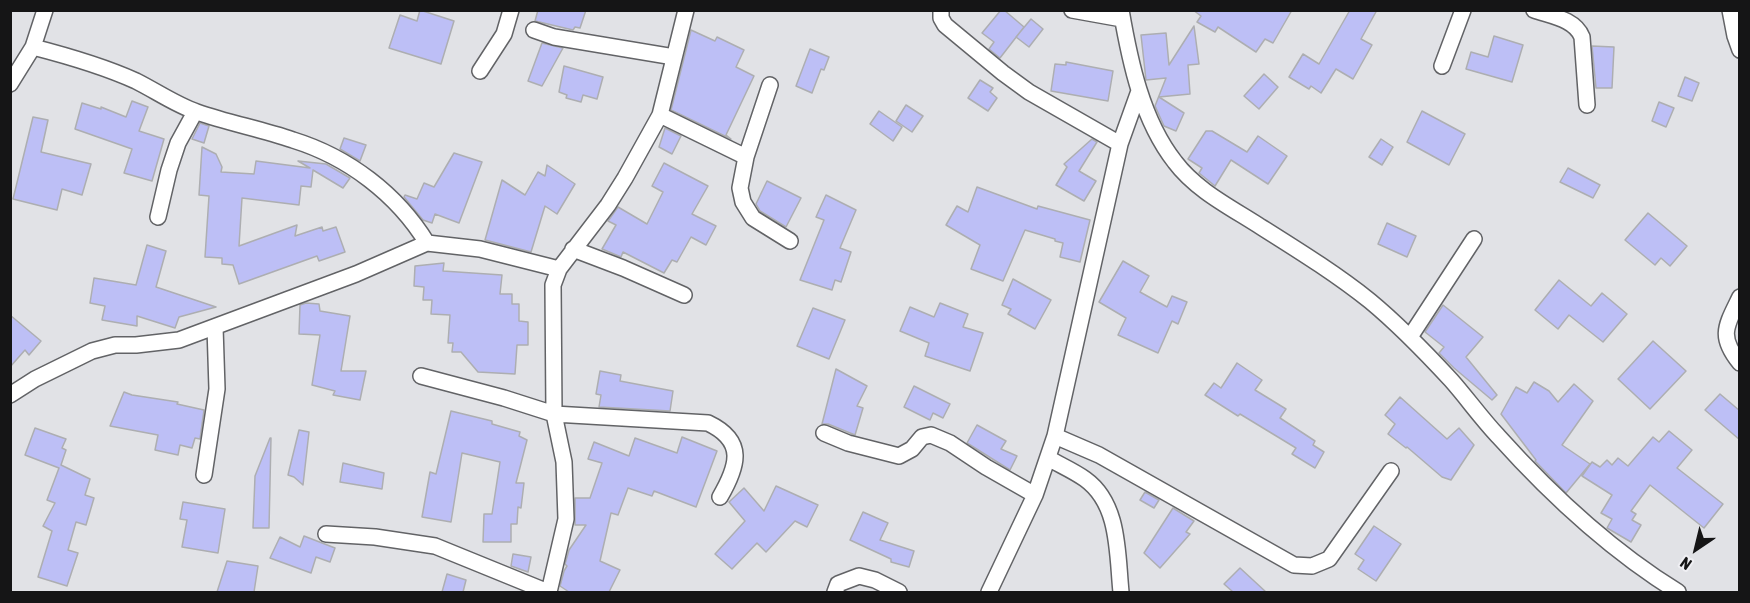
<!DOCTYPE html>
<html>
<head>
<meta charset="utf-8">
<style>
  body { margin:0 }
  #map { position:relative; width:1750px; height:603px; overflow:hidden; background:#e1e2e6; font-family:"Asap Condensed",sans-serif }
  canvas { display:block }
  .frame { position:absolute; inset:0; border:12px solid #151516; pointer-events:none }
  .north { position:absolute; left:1666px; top:519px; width:60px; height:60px; -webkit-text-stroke:4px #efeff3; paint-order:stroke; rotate:215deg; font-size:16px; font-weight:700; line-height:24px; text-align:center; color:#151516 }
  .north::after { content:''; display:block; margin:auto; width:21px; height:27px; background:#151516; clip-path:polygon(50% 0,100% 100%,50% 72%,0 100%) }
</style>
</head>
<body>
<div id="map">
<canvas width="1750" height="603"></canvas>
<div class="frame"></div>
<div class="north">N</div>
</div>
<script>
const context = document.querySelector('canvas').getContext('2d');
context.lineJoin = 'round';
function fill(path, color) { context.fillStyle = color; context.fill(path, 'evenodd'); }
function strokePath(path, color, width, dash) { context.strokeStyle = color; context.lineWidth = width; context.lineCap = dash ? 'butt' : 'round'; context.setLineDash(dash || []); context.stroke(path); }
const building = new Path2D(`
  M420,10l34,11 -13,43 -52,-16 11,-33 17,6z
  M538,10h48l-6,18 -5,-1 -2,3 -38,-9z
  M1001,10h3l20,17 -24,31 -11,-9 5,-7 -12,-9z
  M1193,10h99l-19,33 -8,-4 -9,13 -38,-25 -3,5 -18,-10 4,-6z
  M1350,10h27l-16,29 11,6 -19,34 -17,-10 -15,24 -10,-7 -2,3 -20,-12 14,-23 16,10z
  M1031,19l12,10 -14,18 -13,-10z
  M1194,26l5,38 -11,1 2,29 -31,3 25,16 -8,18 -12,-5 -9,-20 11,-28 -20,2 -5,-45 25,-2 3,32z
  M691,30l24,11 2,-4 27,13 -8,17 18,9 -28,59 5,4 -60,-29z
  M1494,36l29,9 -11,37 -46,-13 5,-17 17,5z
  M542,43l21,5 -21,38 -14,-5z
  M1592,46l22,1 -2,41h-16z
  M810,49l19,8 -5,13 -3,-1 -9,24 -16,-7z
  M1066,62l47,9 -5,30 -57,-10 4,-27 11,1z
  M564,66l39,11 -6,22 -14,-4 -2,7 -15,-4 1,-3 -8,-3z
  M1264,74l14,13 -19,22 -15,-13z
  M1685,77l14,6 -7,18 -14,-5z
  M980,80l13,8 -3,4 7,6 -9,13 -20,-13z
  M132,101l16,6 -9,24 25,8 -12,42 -28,-8 8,-24 -57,-20 7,-26 19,6v-2l25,10z
  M1659,102l15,6 -8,19 -14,-6z
  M906,105l17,11 -11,16 -16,-11z
  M879,111l23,16 -9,14 -23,-17z
  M1422,111l43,23 -16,31 -42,-23z
  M33,117l15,3 -7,32 50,12 -9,31 -20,-6 -5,21 -44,-11z
  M200,123l9,3 -5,17 -12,-4z
  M665,128l16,8 -9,18 -13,-7z
  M1206,131h6l35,21 11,-16 29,20 -19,28 -37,-24 -16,26 -16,-13 3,-5 -14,-9z
  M344,138l22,7 -6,16 -20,-12z
  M1092,139l5,3 -18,29 17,10 -12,20 -28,-16 11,-18 -3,-3z
  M1381,139l12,8 -11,18 -13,-8z
  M202,147l14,7 6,13 -1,5 33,2 2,-13 54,7 -12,-7 28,3 24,14 -7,10 -30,-18 -2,17 -10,-1 -2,19 -57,-7 -3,48 58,-21 -2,11 27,-9 1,4 13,-4 9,25 -26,9 -2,-5 -78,28 -6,-19 -11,-1v-6l-17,-1 4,-61 -10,-1z
  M454,153l28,9 -23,61 -24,-9 -3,9 -9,-3 -19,-23 1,-2 12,4 7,-16 10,4z
  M664,163l44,23 -16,28 24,12 -10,19 -15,-8 -14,25 -5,-2 -8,13 -41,-21 -2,5 -19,-8 14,-24 -8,-4 10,-14 29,17 16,-32 -11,-6z
  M547,165l28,19 -18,30 -12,-8 -14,46 -46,-12 17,-60 23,15 13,-23 7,4z
  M1568,168l32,17 -7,13 -33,-16z
  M767,181l34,17 -15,29 -26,-16 -4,-7z
  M977,187l60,22 1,-3 52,14 -10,42 -20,-5 3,-14 -8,-2v-2l-30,-9 -22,51 -32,-12 9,-24 -34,-20 11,-19 11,6z
  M826,195l30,15 -16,38 11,4 -10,30 -6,-2 -3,10 -32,-10 24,-60 -8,-3z
  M1648,213l39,33 -17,20 -9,-8 -6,7 -30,-25z
  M1387,223l29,13 -9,21 -29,-13z
  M147,245l19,6 -10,36 60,20 -37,10 -4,11 -38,-12v10l-35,-6 3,-14 -15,-3 4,-25 42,7z
  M1123,261l26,15 -9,16 27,15 5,-11 15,6 -9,22 -6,-3 -14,32 -40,-18 8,-17 -27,-16z
  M444,263l-1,8 59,4 -2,19h12v10h7v17l9,1v23h-11l-2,29 -37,-2 -17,-20h-9l1,-9h-5l2,-28 -19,-1 1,-14h-9l1,-13 -10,-1 1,-20z
  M1013,279l38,21 -16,29 -27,-15 3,-5 -9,-4z
  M1559,280l32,26 11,-13 25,21 -24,28 -34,-27 -11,14 -23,-19z
  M306,303l13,1 1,7 30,5 -9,55h25l-6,29 -27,-5 2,-4 -23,-6 8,-50 -21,-1 1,-29z
  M940,303l28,11 -5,13 20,6 -13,38 -45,-15 4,-13 -29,-12 10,-24 24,10z
  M1443,305l40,32 -17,20 31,38 -5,5 -38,-32 -15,-15 5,-6 -19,-15z
  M813,308l32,12 -16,39 -32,-13z
  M10,315l31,26 -12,14 -4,-5 -15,17z
  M1653,341l33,30 -36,38 -32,-30z
  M1237,363l25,17 -7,10 31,19 -6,9 35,23 -2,4 11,7 -9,16 -23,-14 4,-6 -56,-34 -2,2 -33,-21 9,-12 7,5z
  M836,369l31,17 -10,20 6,2 -8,27 -27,-11h-6z
  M600,371l21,4 -1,6 53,10 -3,20 -71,-4 2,-12 -5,-1z
  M1534,382l15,9 9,11 16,-18 19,17 -31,44 28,19 -24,29 -31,-32 1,-1 -35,-46 15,-27 11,6z
  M914,386l36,18 -7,14 -10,-5 -3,7 -26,-13z
  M124,392l8,3 46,7 -1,2 27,6 -4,29 -5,-1 -3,10 -12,-3 -2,10 -23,-5 3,-15 -48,-9z
  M1720,394l20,17v29l-35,-30z
  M1400,397l47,42 12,-11 15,17 -23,35 -9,-3 -35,-30 -1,1 -18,-14 7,-10 -10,-9z
  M451,411l41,10v3l28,8 -1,4 8,4 -11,43h8l-3,25 -3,-1 -1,17h-6v18h-28l1,-28h8l8,-52 -38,-9 -11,69 -29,-5 8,-45 6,2z
  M977,425l29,16 -5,8 16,7 -7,14 -43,-27z
  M35,428l31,11 -4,9 4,2 -5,15 29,14 -5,16 9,3 -8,27 -10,-3 -8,28 10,3 -11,33 -29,-9 14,-46 -9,-5 12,-23 -8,-3 12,-32 -34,-13z
  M299,430l10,2 -6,53 -9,-8 -6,-2z
  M1669,431l23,19 -15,18 46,36 -19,24 -54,-43 -19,26 5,3 -4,6 9,5 -10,17 -24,-14 5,-9 -11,-6 11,-18 -30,-19 10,-14 8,5 7,-7 5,5 6,-7 10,8 25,-29 6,5z
  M682,437l35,14 -21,56 -42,-16 -2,5 -24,-8 -10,27 -7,-2 -11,48 20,9 -11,22h-40l-9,-6 4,-15 3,-5 -2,-2 4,-14 17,-25h-11v-27h15l12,-35 -14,-4 6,-17 35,14 6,-18 42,15z
  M270,438h1l-2,90h-16l2,-52z
  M343,463l41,10 -2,16 -42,-7z
  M776,486l42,19 -11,22 -12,-6 -29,31 -9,-9 -25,26 -17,-15 30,-33 -16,-19 15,-14 20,23z
  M1145,492l14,8 -5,8 -14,-8z
  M183,502l42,7 -7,44 -36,-6 5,-27 -7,-1z
  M1173,508l21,13 -8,11 4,2 -30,34 -16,-15z
  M863,512l25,11 -8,17 34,11 -5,16 -18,-5v-3l-41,-19z
  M1374,526l27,18 -25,37 -18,-12 6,-9 -9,-6z
  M304,536l31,12 -5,14 -14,-5 -5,16 -41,-15 10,-21 20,10z
  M513,554l18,3 -3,15 -17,-6z
  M227,561l31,5 -4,26h-37z
  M1240,568l26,24h-33l-9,-8z
  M447,574l19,6 -3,12h-21z`);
const minor = new Path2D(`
  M941,10v8l4,7 58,48 26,19 91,52
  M1072,10l50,9
  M1121,10c9,52 21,110 54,152 21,28 55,45 83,63 38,24 77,48 112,76 29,24 56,52 81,79 16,18 30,38 47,56 53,59 112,114 180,156
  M1534,10c17,6 41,9 48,27l5,68
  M1730,10l5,26 5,14
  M534,30l20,7 120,20
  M33,47l12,-37
  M1442,66l21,-56
  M480,71l24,-37 7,-24
  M10,84l23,-37c35,9 70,19 103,34 20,10 40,24 61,31 31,11 64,17 96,28 55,17 104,54 134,103
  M770,85l-24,72 -6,31 3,14 10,16 37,23
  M660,115l86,42
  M158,217l11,-47 9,-27 17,-31
  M573,249l50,19 61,27
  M1740,297c-14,29 -22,39 0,66
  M1410,337l64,-98
  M421,376l83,22 50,16 154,9c38,18 30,43 12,74
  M10,395l25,-16 57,-28 23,-6h21l43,-5 177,-66 71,-31 53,6 79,20
  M824,433l24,10 51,13 13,-7 10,-12 9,-2 19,8 36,24 49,28
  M1055,436l44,19 195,110 18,1 17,-7 62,-88
  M1048,458c12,7 26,13 37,21 35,25 32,75 36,113
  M204,475l13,-86 -2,-62
  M326,534l49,3 60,9 113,46
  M549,592l17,-73 -2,-57 -10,-48 -1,-129 6,-16 49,-64 17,-27 35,-63 26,-105
  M835,592l3,-8 21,-8 16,4 24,12
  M989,592l46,-97 20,-59 65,-292 19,-53`);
fill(building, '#bdbff6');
strokePath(building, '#adaeb1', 1.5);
strokePath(minor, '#626366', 18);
strokePath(minor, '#fff', 15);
</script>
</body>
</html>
